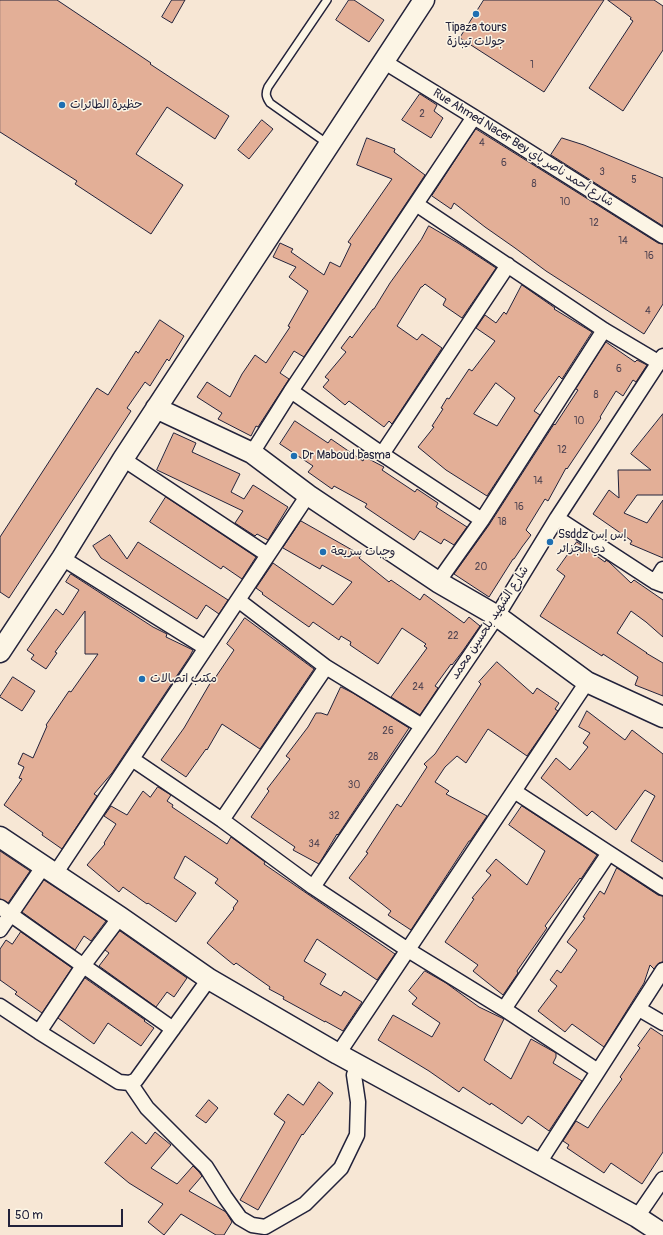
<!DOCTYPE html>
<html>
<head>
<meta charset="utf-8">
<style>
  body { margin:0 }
  #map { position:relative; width:663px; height:1235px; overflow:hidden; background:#f7e7d5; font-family:Pangolin,sans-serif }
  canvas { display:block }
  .scale { position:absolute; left:8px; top:1209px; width:115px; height:18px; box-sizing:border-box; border:2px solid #22223b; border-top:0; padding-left:5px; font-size:12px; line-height:14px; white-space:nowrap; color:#22223b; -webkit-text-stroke:3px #fcf5e5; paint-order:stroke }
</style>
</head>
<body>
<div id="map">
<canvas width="663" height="1235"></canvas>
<div class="scale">50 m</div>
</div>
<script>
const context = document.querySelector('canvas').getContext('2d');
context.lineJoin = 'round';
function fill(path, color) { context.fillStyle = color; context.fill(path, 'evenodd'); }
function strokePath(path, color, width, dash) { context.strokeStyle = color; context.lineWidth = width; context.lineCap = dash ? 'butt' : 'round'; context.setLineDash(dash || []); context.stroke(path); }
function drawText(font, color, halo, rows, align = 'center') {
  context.font = font + ' Pangolin,"Playpen Sans Arabic",sans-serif'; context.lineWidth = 3; context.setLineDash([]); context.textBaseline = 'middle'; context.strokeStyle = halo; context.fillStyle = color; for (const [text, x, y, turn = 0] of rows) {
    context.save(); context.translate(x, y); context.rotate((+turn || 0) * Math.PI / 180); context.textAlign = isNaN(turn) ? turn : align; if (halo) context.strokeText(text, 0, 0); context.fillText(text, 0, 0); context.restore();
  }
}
const building = new Path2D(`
  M0,0h57l94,63 -1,1 79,52 -14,23 -48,-32 -31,47 47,31 -32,49 -76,-50 2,-3 -77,-49z
  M172,0h13l-13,23 -10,-6z
  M349,0h5l30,20 -15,22 -33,-22z
  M484,0h120l-60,92 -84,-54z
  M608,0h46l9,6v44l-40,61 -34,-23 44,-67 -3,-2 1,-1z
  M420,94l17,11 -3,6 9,7 -12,20 -29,-18z
  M262,120l11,9 -24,30 -11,-9z
  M476,129l182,114 5,1v60l-19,30 -98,-63 -31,-23 -30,-21 -31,-24 -3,6 -19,-13z
  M367,138l28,11 -1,3 31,23 -121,182 -10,-6 -14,22 9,6 -31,48 -2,-1 -5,10 -33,-17 4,-6 -25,-16 10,-15 23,15 12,-23 13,-19 11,8 24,-36 -2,-1 20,-35 -19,-14 7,-10 -23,-10 7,-14 13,6 -2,3 33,23 6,-13 10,5 11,-23 -3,-2 44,-63 -35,-14z
  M562,138l22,7 79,33v48l-112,-71z
  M429,226l29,17 38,25 -34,50 -19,-13 3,-6 -21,-15 -3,3h-1l-24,39 20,14 5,-6 20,14 -50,76 -3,-3 -5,6 -35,-26 -4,4 -22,-18 6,-7 -4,-3 21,-25 -5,-4 9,-12 2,2 21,-29h1l16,-26 31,-43z
  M522,285l33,23 -1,1 38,23 -30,47 -3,-3 -25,35 6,4 -53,81 -41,-26 -28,-23 16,-20 -2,-1 11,-17 -2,-1 6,-10 2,1 20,-30 3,2 23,-30 -19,-13 9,-13 11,8 8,-11 2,2zM496,383l19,15 -18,28 -23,-12z
  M160,320l24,16 -15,25 -2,-2 -17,27 -5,-4 -18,26 4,3 -122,187 -9,-6v-55l97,-149 11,7 28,-44 2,2z
  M606,342l29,20 2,-2 10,5 -11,17 -3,-2 -10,16 -7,-5 -16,26 1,1 -34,51 -1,-1 -18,33 -3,-2 -19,31 5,5 -9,12 -8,12h-1l-24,38 -35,-23 35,-49 65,-101 1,1 23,-35 -2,-1z
  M663,414v81h-26l-13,18 23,10 16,-23v58l-33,-14 2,-3 -39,-27 16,-24 10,8 -1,-28h33l-20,-16z
  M295,421l33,22 3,-4 32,22 2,-4 19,10 -2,3 33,22 2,-3 21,14 -2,4 31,20 -13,18 -10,-6 -3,5 -21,-13 -6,9 -49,-33 2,-3 -33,-18 -2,3 -24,-17 5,-6 -33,-22z
  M174,433l22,10 -4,9 48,22 -9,18 13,7 9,-14 35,22 -20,33 -11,-6 -2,2 -20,-13 8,-12 -86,-41z
  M166,497l90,60 -14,22 -19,-13 -2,3 -71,-47z
  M301,521l60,34 -2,3 30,24 2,-2 29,20 4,-6 40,29 5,-6 11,9 -18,26 -10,13 -1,-1 -16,22 3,2 -18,27 -29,-18 36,-49 -3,-2 2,-2 -24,-16 -24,36 -28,-19 1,-3 -10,-6 -2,4 -26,-18 -4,5 -47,-33 1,-1 -7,-5 17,-25 60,42 19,-23 -30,-17 -2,4 -37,-21z
  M110,535l17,24 11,-17 90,58 -9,14 -13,-9 -9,14 -96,-61 -8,-12z
  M577,542l28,20 1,-2 3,2 22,21 3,-3 29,20v37l-17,-15 -15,-11 -14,22 30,20h-1l17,10v33l-28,-11 3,-8 -35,-23 -1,2 -62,-40 25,-40 -8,-6z
  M71,574l82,53 14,7 -1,3 27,13 -3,6 -78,117 -18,21 3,2 -35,53 -20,-14 1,-2 -39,-28 18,-26 -3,-1 5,-11 -6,-3 5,-11 10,5 14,-32 -1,-1 23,-34 2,1 27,-38h-13v-43l-30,41 2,1 -11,16 -15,-10 3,-4 -7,-5 29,-41 7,6 16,-25 -13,-8z
  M245,618l69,51 -54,80 -38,-25 -15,26 -1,-1 -20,28 -25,-17 23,-32 28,-48 1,1 21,-31 -7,-6z
  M497,662l36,32 4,-6 22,15 -4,6 3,2 -31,45 -39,-27 -22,34 -9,-7 -12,11 -10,15 14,9 -3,3 41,22 -17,25h-1l-58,89 -23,-15 3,-4 -42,-33 19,-25 -2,-1 31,-48 4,3 26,-40 -3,-3 11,-10 46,-70 -2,-2z
  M13,677l22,14 -13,20 -22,-14z
  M341,687l12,6 56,35 -71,107 -1,-1 -18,30 -26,-14 2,-3 -44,-30 18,-26 -2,-2 23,-30 -4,-3 22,-29 8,-14h5l6,2z
  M587,711l38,29 7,-10 31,24v108l-32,-21 24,-45 -10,-6 -29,40 -24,-19 -5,5 -46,-38 15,-20 14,12 18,-23 -5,-4 7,-10 -11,-6z
  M158,787l13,8 -4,6 6,4 -1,2 55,37 4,-7 34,25 -1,2 131,90 -18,26 -60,-41 -13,22 22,13 -6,10 21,12 3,-5 18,11 -19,29 -18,-10v1l-42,-23 1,-2 -15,-8 1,-2 -34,-24 -2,2 -27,-22 27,-34 -1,-1 5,-7 -23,-18 3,-4 -33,-23 -11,22 22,15 -20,29 -28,-19 -1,1 -24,-17 -4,5 -32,-27 18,-21 -1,-1 12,-19 -12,-8 7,-10 16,9 16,-24 7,6z
  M522,806l75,49 -16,24 -1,-1 -35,48 2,2 -30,43 1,2 -15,22 -30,-24 5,-6 -33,-23 29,-43 -2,-1 19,-23 -5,-4 10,-12 31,26 18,-34 -36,-26z
  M0,851l30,20 -22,32 -8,-4z
  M617,868l41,27 5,1v66l-4,1 -5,6 -4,-4 -6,18 -40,64 -32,-23 -7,8 -27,-21 19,-25 -7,-6 7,-10 4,3 16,-23 -10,-8 18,-24 -2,-1 17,-26 4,3z
  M44,880l62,41 -15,20 -7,-5 -9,14 -53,-38z
  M120,931l67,47 -13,19 -7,-5 -11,15 -57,-41 10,-13 -4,-3z
  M21,932l51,36 -30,45 -27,-19 2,-2 -17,-12v-31l6,-9 6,4z
  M425,971l21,12 33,24 25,12 -20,41 27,19 20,-40 25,14v4l-3,6 29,18 -33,50 -21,-15 -6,8 -31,-21 -1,2 -27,-18 -4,5 -30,-21 -51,-31 15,-25 39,22 8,-14 -28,-19 5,-6 -8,-7z
  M85,978l60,42 -1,1 10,7 -13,18 -33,-23 -14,21 -36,-26z
  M651,1028l12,8v116l-21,32 -31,-21 -7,10 -37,-25 2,-3 -6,-4 13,-20 12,7 12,-18 22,-31 -2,-2 20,-29 -2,-2z
  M319,1082l14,11 -30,42 -1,-1 -44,76 -18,-10 45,-78 -11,-8 14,-20 15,11z
  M209,1100l9,8 -12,15 -10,-7z
  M132,1132l14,12 9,-12 16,13 -20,23 26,16 16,-18 6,6 3,4 -13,15 37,21 6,10 -8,13h-8l-35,-21 -17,21 -16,-13 15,-18 -34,-21 -24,-20z`);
const lane = new Path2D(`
  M327,0l-59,87c-3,7 -2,10 2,16l58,41`);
const street = new Path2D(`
  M383,61l91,56 189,119
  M416,204l188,126 54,32
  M291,391l91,63 100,66
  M252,453l39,-62 183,-274
  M382,454l126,-189
  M123,459l145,96
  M557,518l98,64 8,3
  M62,558l144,90
  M438,582l44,-62 122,-190
  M655,582l8,-13
  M238,600l88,67 96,59
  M132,759l90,61 91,67 95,63 96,59 94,62
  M514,791l95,62 54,35
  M222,820l104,-153
  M55,874l253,-379
  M313,887l184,-271 60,-98 106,-162
  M0,907l173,122
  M0,930l43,-63
  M0,1006l39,26 80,50 11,1 6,-3 73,-101
  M504,1009l105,-156
  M639,1009l24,14
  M39,1032l44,-66 37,-49
  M338,1054l249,-372
  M130,1083l17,25 59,59 19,30 15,21 12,7 13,2 40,-23 36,-36 16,-33 1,-33 -4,-27 5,-10
  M539,1163l124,-193
  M637,1217l26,-38`);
const secondary = new Path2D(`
  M156,408l96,45 56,42 130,87 59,34 90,66 76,35
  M0,652l62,-94 61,-99 301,-459
  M0,837l120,80 89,62 129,75 299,163 26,17`);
const markers = [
  [476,14,4,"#1f6fb2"],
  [62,105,4,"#1f6fb2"],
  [294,456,4,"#1f6fb2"],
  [550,542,4,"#1f6fb2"],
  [323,552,4,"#1f6fb2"],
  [142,679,4,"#1f6fb2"]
];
const numberNames = [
  ["1",532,65],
  ["2",422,114],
  ["4",482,143],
  ["6",504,163],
  ["3",602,172],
  ["5",634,180],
  ["8",534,184],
  ["10",565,202],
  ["12",594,223],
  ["14",623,241],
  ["16",649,256],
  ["4",648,311],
  ["6",619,369],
  ["8",596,395],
  ["10",579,421],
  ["12",562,450],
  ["14",538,481],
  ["16",519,507],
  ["18",502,522],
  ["20",481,567],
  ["22",453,636],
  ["24",418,687],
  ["26",388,731],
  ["28",373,757],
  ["30",354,785],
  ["32",334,816],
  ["34",314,844]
];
const poiNames = [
  ["Tipaza tours",476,28,"center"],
  ["جولات تيبازة",476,42,"center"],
  ["حظيرة الطائرات",70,105],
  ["Dr Maboud basma",302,456],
  ["Ssddz إس إس",558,535],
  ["دي الجزائر",558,549],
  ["وجبات سريعة",331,552],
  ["مكتب اتصالات",150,679]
];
const streetNames = [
  ["Rue Ahmed Nacer Bey شارع أحمد ناصر باي",523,148,32],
  ["شارع الشهيد بلحسين محمد",490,623,-57]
];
fill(building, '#e3af97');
strokePath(building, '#22223b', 1);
strokePath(lane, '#22223b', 10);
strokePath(street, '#22223b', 17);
strokePath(secondary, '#22223b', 23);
strokePath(lane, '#fcf5e5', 7);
strokePath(street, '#fcf5e5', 14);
strokePath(secondary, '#fcf5e5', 20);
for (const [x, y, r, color] of markers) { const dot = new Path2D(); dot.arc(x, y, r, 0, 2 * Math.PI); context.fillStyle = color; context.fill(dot); strokePath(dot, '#fcf5e5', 1.5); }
drawText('10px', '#524552', null, numberNames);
drawText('12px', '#22223b', '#fcf5e5', poiNames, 'left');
drawText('12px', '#22223b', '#fcf5e5', streetNames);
</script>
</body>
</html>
